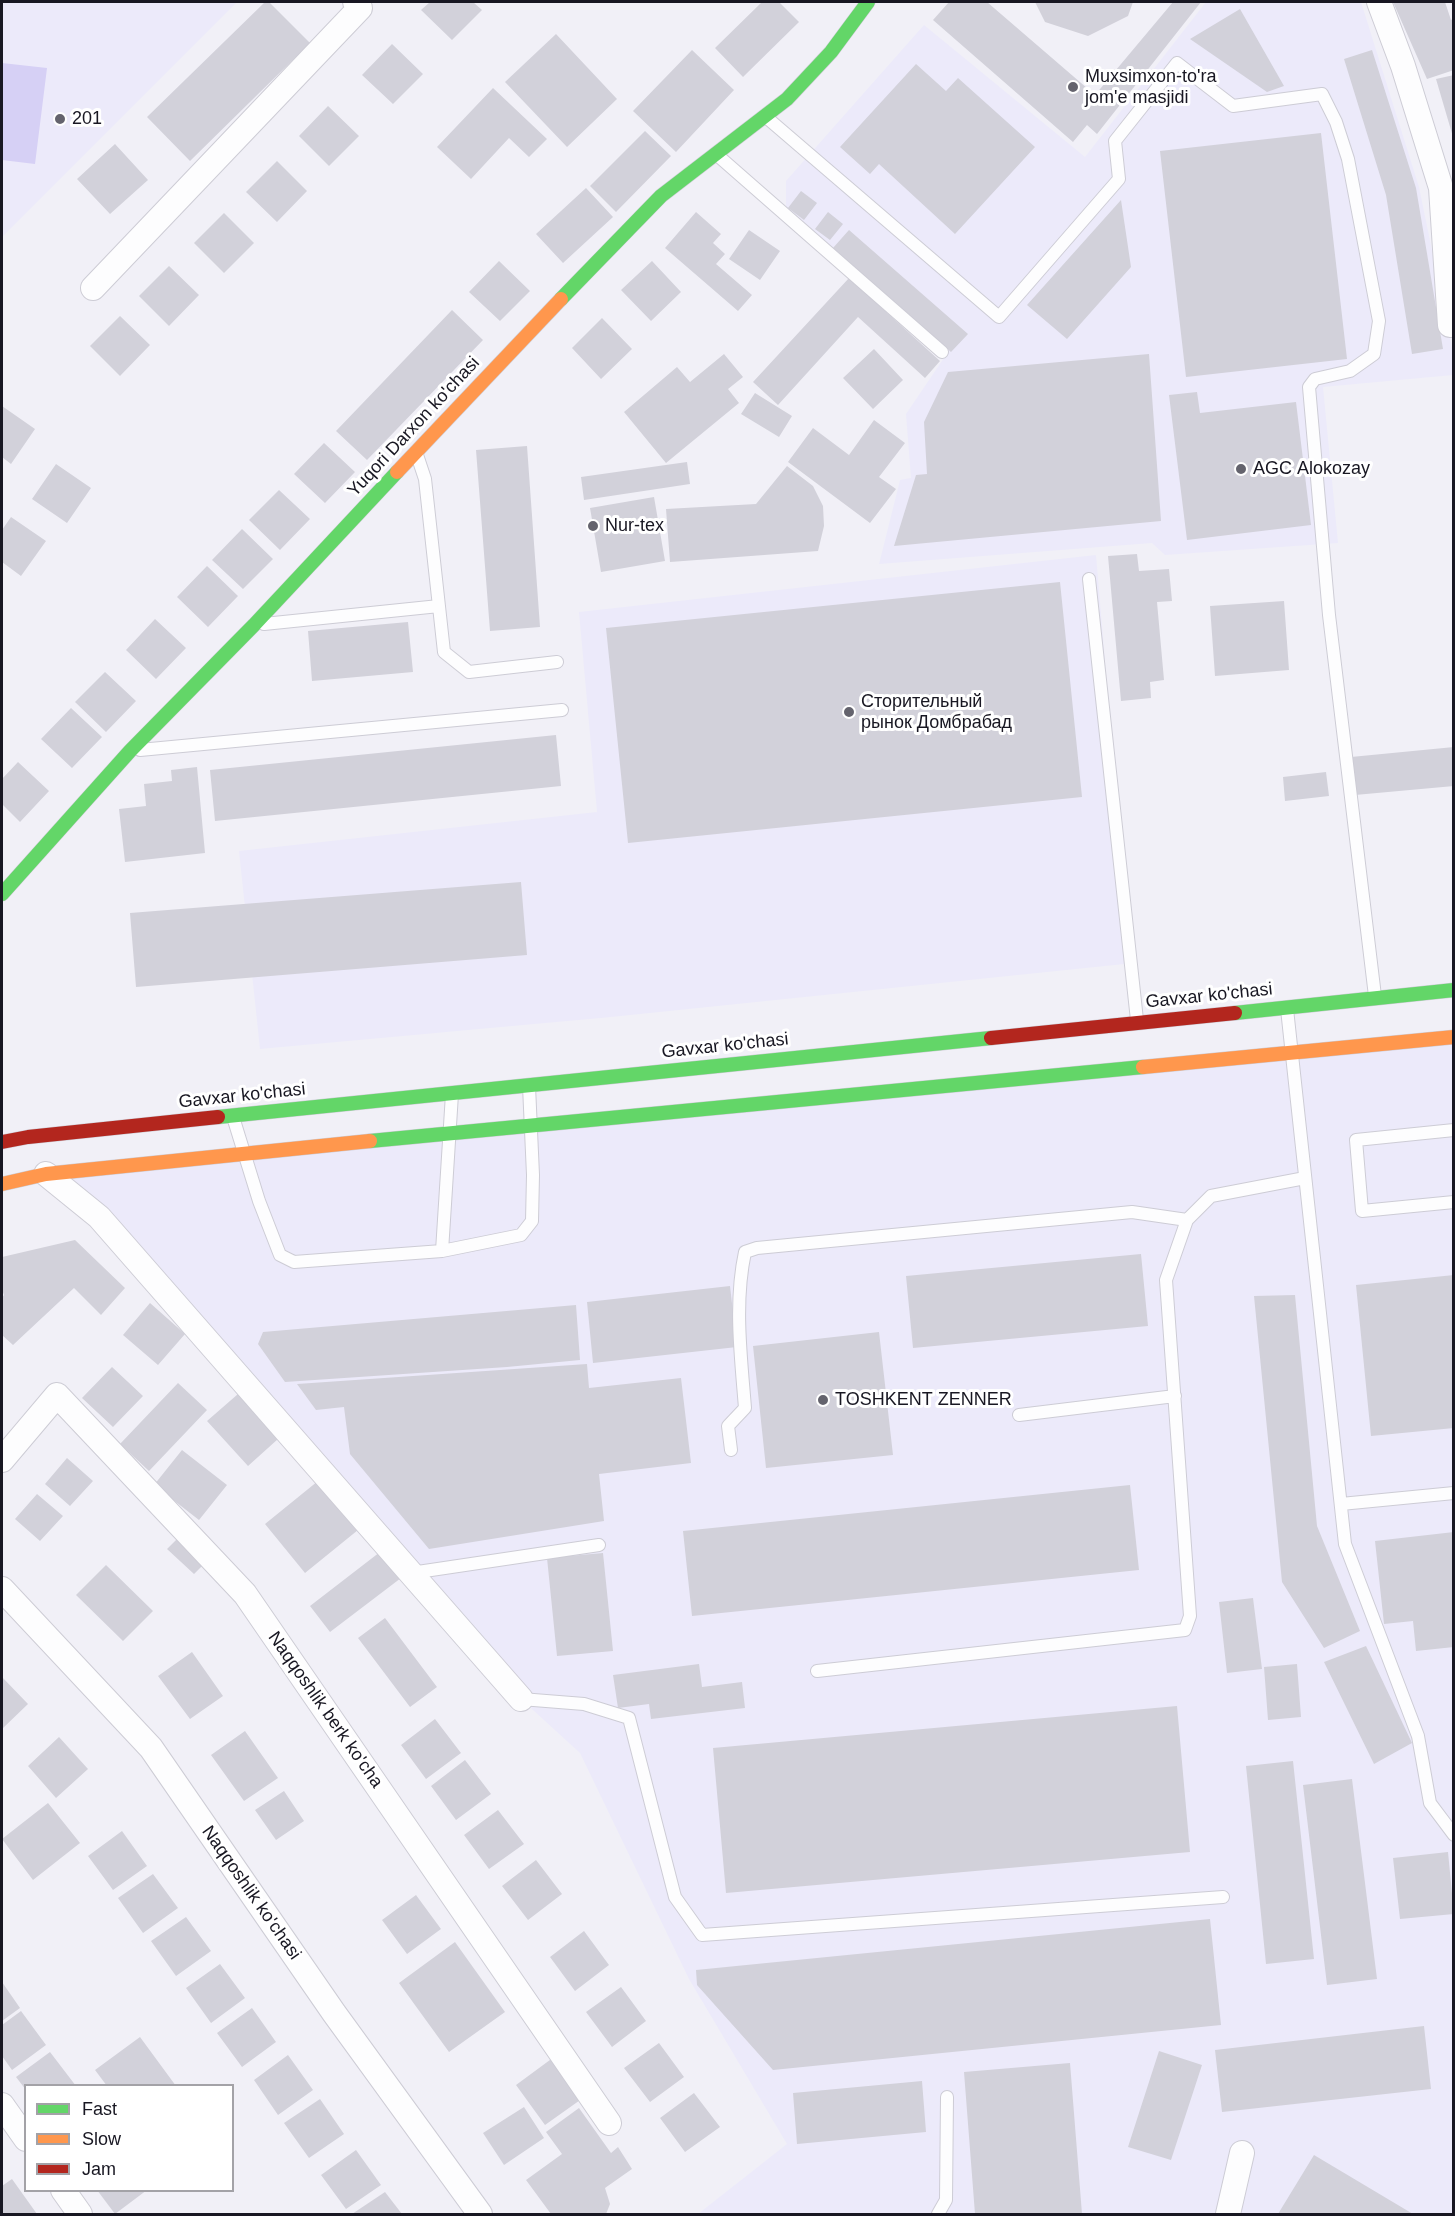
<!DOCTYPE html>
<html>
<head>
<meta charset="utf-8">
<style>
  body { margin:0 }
  #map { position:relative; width:1455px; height:2216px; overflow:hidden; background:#f1f0f7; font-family:Arial,sans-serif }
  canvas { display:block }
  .frame { position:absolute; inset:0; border:3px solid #181722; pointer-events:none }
  .legend { position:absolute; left:24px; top:2084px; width:210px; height:108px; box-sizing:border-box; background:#fff; border:2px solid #a3a2a7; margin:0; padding:8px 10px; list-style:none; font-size:18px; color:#181722 }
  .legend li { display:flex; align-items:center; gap:12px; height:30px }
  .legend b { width:30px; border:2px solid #a3a2a7 }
</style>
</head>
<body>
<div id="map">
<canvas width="1455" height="2216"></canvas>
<div class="frame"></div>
<ul class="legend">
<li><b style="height:8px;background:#63d668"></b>Fast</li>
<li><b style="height:8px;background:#ff974d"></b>Slow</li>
<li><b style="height:8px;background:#b3261e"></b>Jam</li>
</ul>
</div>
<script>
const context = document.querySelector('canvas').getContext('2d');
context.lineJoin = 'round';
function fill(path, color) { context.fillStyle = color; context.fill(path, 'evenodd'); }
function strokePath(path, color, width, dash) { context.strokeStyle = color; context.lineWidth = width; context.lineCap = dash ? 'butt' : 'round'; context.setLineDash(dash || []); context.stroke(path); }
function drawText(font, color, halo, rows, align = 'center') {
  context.font = font + ' Arial,sans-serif'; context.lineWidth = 6; context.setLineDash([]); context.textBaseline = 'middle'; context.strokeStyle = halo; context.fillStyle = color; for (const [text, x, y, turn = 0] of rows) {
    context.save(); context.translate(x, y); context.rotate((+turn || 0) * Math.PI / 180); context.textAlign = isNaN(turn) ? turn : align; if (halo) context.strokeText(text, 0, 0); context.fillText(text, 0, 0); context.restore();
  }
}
const built = new Path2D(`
  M2,2h235l-235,235z
  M1206,2h155l58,185 34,166v22l-130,12 15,156 -173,12 -13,-12 -273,21 21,-84 11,-2 -5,-64 42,-62 -162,-142v-29l138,-156 161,132z
  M1096,555l22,260 16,148 -523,54 -351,32 -21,-198 358,-39 -18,-200z
  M1453,1037v1177h-755l89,-70 -98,-165 -109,-226 -59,-54 -475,-525z`);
const green = new Path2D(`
  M2,63l45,5 -12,96 -33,-4z`);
const building = new Path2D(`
  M265,2h4l41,41 -120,118 -43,-44z
  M430,2h43l9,8 -30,30 -31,-30z
  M762,2h17l20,20 -56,55 -28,-29z
  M949,2h38l108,93 78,-93h28l-104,132 -10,-9 -14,17 -140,-122z
  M1035,2h98l-5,14 -40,20 -43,-14z
  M1393,2h52l6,18 3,-2v52l-27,9z
  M1240,9l44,77 -17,6 -77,-53z
  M556,34l61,65 -50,48 -62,-65z
  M392,44l31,30 -30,30 -31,-29z
  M692,50l42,40 -58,62 -43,-41z
  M1372,50l44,138 27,161 -31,5 -26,-159 -42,-136z
  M916,64l30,27 12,-13 77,69 -80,87 -76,-70 -9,10 -30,-27z
  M1454,75v62h-1l-17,-58z
  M493,88l54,51 -18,18 -20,-19 -38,41 -34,-32z
  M328,106l31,30 -30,30 -30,-30z
  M645,131l26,25 -55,56 -26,-26z
  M1321,133l26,226 -161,18 -26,-226z
  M115,144l33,36 -38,34 -33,-35z
  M277,161l30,30 -30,31 -31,-30z
  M586,188l27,29 -50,46 -27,-29z
  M801,191l16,12 -13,17 -16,-12z
  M1121,200l10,67 -64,72 -40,-34z
  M696,212l25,22 -8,9 12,11 -9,10 36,31 -14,16 -73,-63z
  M828,212l15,12 -13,16 -15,-11z
  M224,213l30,30 -30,30 -30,-30z
  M749,230l31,21 -20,29 -31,-21z
  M849,230l119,104 -17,18 -118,-104z
  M499,261l31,30 -30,30 -31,-29z
  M652,261l29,31 -30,29 -30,-31z
  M169,266l30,29 -30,31 -30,-30z
  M849,278l91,83 -15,17 -67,-61 -80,88 -25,-23z
  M452,310l31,30 -116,120 -31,-29z
  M120,316l30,29 -30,31 -30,-30z
  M602,318l30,31 -31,30 -29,-31z
  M874,349l29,31 -30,29 -30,-31z
  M724,354l19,23 -15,12 11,14 -73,60 -42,-51 53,-45 13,15z
  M1149,354l12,167 -267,25 22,-71 11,-1 -3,-52 24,-50z
  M1197,392l3,21 96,-11 15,123 -124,15 -18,-145z
  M755,393l37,23 -13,21 -38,-23z
  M2,406l33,23 -24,35 -9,-7z
  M874,420l31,23 -26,34 17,12 -26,34 -82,-61 25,-34 36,27z
  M324,443l31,29 -30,31 -31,-29z
  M527,446l13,181 -50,4 -14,-181z
  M687,462l3,22 -106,16 -3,-23z
  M56,464l35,24 -24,35 -35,-24z
  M787,466l26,20 10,20 1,20 -6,25 -148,11 -4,-53 90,-5z
  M279,490l31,29 -30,31 -31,-30z
  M654,497l11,64 -64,11 -11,-64z
  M11,517l35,24 -25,35 -19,-14v-32z
  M242,529l31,30 -30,30 -31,-29z
  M1137,554l2,17 30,-2 3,32 -15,1 7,78 -14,2 1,16 -30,3 -13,-145z
  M207,566l31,30 -30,31 -31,-30z
  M1060,582l22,215 -454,46 -22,-215z
  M1284,601l5,69 -74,6 -5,-70z
  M155,619l31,29 -30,31 -30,-29z
  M408,622l5,50 -101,9 -4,-50z
  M105,672l31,29 -30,31 -31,-30z
  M71,708l31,29 -30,31 -31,-29z
  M556,735l5,51 -346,35 -5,-51z
  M1454,747v39l-99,9 -4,-38z
  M18,762l31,29 -29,31 -18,-18v-25z
  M197,767l8,86 -80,9 -6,-53 27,-3 -2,-22 28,-3 -1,-11z
  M1326,772l3,24 -44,5 -2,-24z
  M521,882l6,73 -391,32 -6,-74z
  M75,1240l50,48 -24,27 -27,-27 -61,57 -11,-10v-37l2,-3 -2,-5v-33z
  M1141,1254l7,72 -235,22 -7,-72z
  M1454,1275v153l-83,8 -15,-151z
  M730,1286l7,61 -144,16 -6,-61z
  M1295,1295l22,231 43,105 -36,17 -42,-66 -28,-286z
  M150,1303l35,31 -27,31 -35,-30z
  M576,1305l4,55 -73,7 -222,15 -27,-38 5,-12z
  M879,1332l14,123 -127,13 -13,-122z
  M587,1364l2,24 92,-10 10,85 -92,11 5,47 -175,28 -79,-95 -6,-47 -28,3 -19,-26z
  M112,1367l31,29 -30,31 -31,-29z
  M178,1383l29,27 -58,61 -29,-27z
  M238,1394l40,45 -30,27 -41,-45z
  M182,1450l45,35 -28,35 -45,-35z
  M67,1458l26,23 -23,25 -25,-22z
  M318,1481l40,49 -53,43 -40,-49z
  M1130,1485l9,85 -447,46 -9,-85z
  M37,1494l26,22 -23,25 -25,-22z
  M1454,1532v115l-38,4 -3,-30 -29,3 -9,-83z
  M180,1536l27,25 -13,13 -27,-25z
  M380,1552l21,26 -71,54 -20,-26z
  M603,1553l10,98 -56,5 -10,-98z
  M106,1565l47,46 -30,30 -47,-46z
  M1253,1598l9,71 -35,4 -8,-71z
  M385,1618l52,69 -27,20 -52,-69z
  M1366,1646l46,97 -38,21 -50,-102z
  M192,1652l31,44 -33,23 -32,-43z
  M699,1664l3,23 40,-5 3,26 -94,11 -2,-15 -31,4 -5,-33z
  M1297,1664l4,53 -33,3 -4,-53z
  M2,1677l26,27 -26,25z
  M1177,1706l13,146 -464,41 -13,-145z
  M435,1719l26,34 -35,26 -25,-34z
  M245,1731l33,47 -34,23 -33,-46z
  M59,1737l29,32 -32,29 -28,-32z
  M465,1760l26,34 -35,26 -25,-34z
  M1293,1761l21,198 -48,5 -20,-198z
  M1352,1779l25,200 -50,6 -24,-200z
  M284,1791l20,30 -28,19 -21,-30z
  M48,1803l32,40 -47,37 -31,-41z
  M498,1810l26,34 -35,25 -25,-34z
  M122,1831l25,35 -34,24 -25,-34z
  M1448,1852l6,62 -54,5 -7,-61z
  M536,1860l26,34 -34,26 -26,-34z
  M153,1874l25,34 -35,25 -25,-35z
  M416,1895l25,34 -34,25 -25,-34z
  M186,1917l25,34 -35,25 -25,-35z
  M1210,1919l11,106 -448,45 -76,-85 -1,-15z
  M584,1931l25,34 -34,26 -25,-34z
  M455,1942l50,70 -56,40 -50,-69z
  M220,1964l25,34 -34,25 -25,-35z
  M2,1982l18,26 -18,13z
  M621,1987l25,34 -34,26 -26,-35z
  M252,2008l24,34 -34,25 -25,-34z
  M21,2011l25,34 -34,25 -10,-14v-31z
  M1424,2026l7,63 -209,23 -7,-62z
  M140,2037l36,49h-69l-12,-16z
  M659,2043l25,34 -34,25 -26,-34z
  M1159,2051l43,14 -31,95 -43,-13z
  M50,2052l26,34h-50v4l-10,-13z
  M288,2055l25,35 -35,25 -24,-35z
  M554,2057l29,41 -38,27 -29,-40z
  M1070,2063l12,151h-107l-11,-142z
  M922,2081l4,51 -129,12 -4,-51z
  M694,2093l26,34 -35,25 -25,-34z
  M320,2099l24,35 -35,24 -25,-35z
  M524,2107l20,31 -40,27 -21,-32z
  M579,2108l32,45 7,-6 14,22 -27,19 5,16 -4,10h-55l-25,-34 36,-26 -16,-22z
  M356,2150l25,35 -35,24 -25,-34z
  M1314,2155l99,59h-135z
  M12,2179l25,35h-35v-28z
  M97,2190h50l-32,24z
  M385,2192l17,22h-50z`);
const lane = new Path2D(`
  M766,117l233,200 120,-138 -4,-38 62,-78 56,43 89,-12 14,28 12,37 31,162 -5,33 -24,17 -35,8 -6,8 20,228 46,381
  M716,154l226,198
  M417,455l8,24 19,173 25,20 88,-10
  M1089,579l48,441
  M264,624l175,-18
  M140,750l422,-40
  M1287,1009l58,535 73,192 12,67 24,32
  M233,1117l26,84 21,54 14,7 148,-11 79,-16 11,-14 1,-46 -4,-89
  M1454,1130l-98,10 6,71 92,-9
  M442,1251l10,-157
  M1019,1415l156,-19
  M731,1450l-3,-24 17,-18c-4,-51 -11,-105 0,-156l12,-4 375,-36 55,8
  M1341,1504l113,-11
  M411,1573l188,-28
  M817,1671l368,-41 5,-14 -24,-336 21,-60 24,-24 94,-18
  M521,1699l63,5 45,14 46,179 27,38 521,-38
  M938,2214l8,-14 1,-103`);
const street = new Path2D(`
  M1379,2l24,64 38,122 9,137
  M93,288l267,-280 -5,-6
  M46,1174l53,43 422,482
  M2,1460l55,-65 188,199 364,529
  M2,1589l149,159 183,265 146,201
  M2,2105l24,34
  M63,2190l17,24
  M1228,2214l14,-61`);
const fast = new Path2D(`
  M561,299l100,-103 126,-97 44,-47 37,-50
  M2,894l128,-143 124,-126 143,-153
  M1235,1013l219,-23
  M218,1117l773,-79
  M370,1141l773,-74`);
const slow = new Path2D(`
  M397,472l164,-173
  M1143,1067l311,-30
  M2,1184l44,-10 324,-33`);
const jam = new Path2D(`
  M991,1038l244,-25
  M2,1142l26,-5 190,-20`);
const markers = [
  [1073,87,6,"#64636d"],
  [60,119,6,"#64636d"],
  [1241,469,6,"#64636d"],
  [593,526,6,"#64636d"],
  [849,712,6,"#64636d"],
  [823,1400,6,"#64636d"]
];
const poiNames = [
  ["Muxsimxon-to'ra",1085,77],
  ["jom'e masjidi",1085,98],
  ["201",72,119],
  ["AGC Alokozay",1253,469],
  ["Nur-tex",605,526],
  ["Сторительный",861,702],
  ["рынок Домбрабад",861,723],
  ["TOSHKENT ZENNER",835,1400]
];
const streetNames = [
  ["Yuqori Darxon ko'chasi",414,427,-47],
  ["Gavxar ko'chasi",1209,996,-6],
  ["Gavxar ko'chasi",725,1046,-6],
  ["Gavxar ko'chasi",242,1096,-6],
  ["Naqqoshlik berk ko'cha",325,1710,55],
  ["Naqqoshlik ko'chasi",251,1893,55]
];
fill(built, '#eceafa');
fill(green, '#d6d0f5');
fill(building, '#d2d1da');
strokePath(lane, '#cdccd5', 14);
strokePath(street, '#cdccd5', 26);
strokePath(fast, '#cdccd5', 15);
strokePath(slow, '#cdccd5', 15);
strokePath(jam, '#cdccd5', 15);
strokePath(lane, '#fdfdfe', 12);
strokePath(street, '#fdfdfe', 24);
strokePath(fast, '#63d668', 14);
strokePath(slow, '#ff974d', 14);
strokePath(jam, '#b3261e', 14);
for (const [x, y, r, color] of markers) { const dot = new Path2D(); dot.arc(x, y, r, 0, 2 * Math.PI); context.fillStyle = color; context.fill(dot); strokePath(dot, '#fff', 2); }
drawText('18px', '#181722', '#fff', poiNames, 'left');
drawText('18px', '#181722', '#fff', streetNames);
</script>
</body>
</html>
